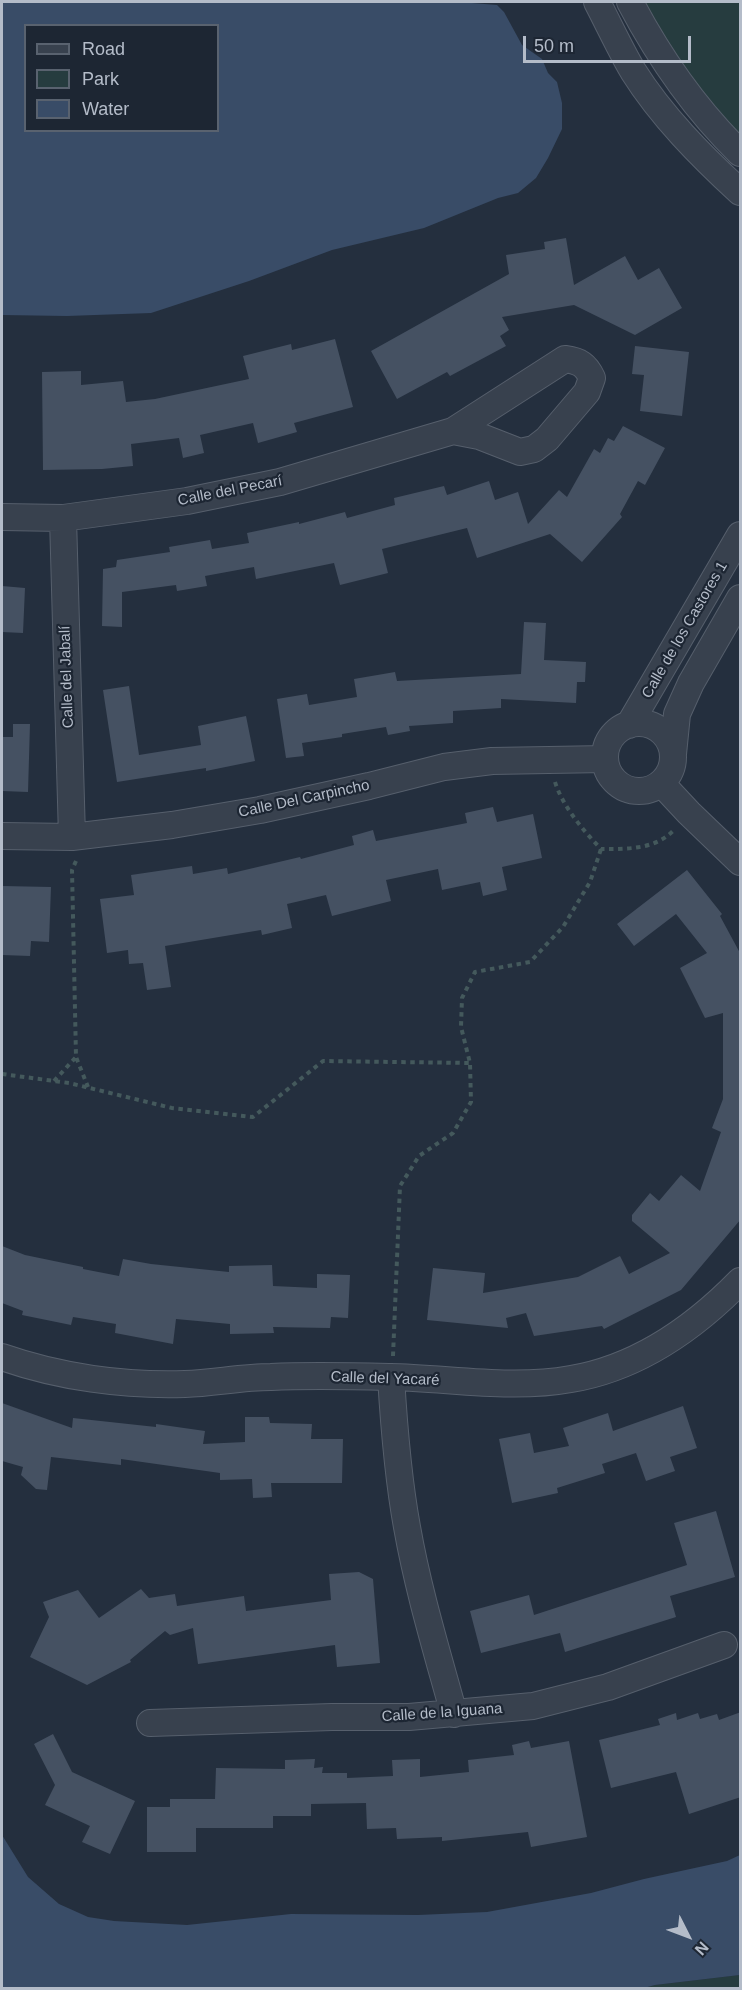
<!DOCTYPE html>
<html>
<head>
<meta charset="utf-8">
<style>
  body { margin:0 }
  #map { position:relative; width:742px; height:1990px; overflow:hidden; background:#242f3e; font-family:Arial,sans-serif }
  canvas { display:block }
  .frame { position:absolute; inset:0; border:3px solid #b4bcc9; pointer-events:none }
  .legend { position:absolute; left:24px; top:24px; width:195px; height:108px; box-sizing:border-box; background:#1d2633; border:2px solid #59626f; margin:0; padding:8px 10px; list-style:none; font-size:18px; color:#b4bcc9 }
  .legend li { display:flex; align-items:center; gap:12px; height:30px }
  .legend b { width:30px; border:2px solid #59626f }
  .north { position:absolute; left:658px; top:1906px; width:60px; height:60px; -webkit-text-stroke:4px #1d2633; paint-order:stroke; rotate:132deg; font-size:16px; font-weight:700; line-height:24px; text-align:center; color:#b4bcc9 }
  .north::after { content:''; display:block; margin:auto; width:21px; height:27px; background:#b4bcc9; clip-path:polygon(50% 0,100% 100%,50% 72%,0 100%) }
  .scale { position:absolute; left:523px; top:36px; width:168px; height:27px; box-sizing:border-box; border:3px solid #b4bcc9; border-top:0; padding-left:8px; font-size:18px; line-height:21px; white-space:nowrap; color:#b4bcc9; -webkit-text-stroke:4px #1d2633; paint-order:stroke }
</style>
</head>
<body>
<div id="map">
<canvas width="742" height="1990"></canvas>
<div class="frame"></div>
<ul class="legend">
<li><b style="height:8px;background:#38414e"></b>Road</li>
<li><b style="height:16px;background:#263c3f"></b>Park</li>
<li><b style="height:16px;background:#394c67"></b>Water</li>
</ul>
<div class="north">N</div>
<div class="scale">50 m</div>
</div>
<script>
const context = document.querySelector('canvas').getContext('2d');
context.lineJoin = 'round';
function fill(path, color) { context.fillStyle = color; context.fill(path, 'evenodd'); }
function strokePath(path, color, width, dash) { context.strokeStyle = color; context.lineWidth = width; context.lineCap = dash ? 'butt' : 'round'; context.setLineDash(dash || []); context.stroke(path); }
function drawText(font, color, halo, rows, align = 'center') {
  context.font = font + ' Arial,sans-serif'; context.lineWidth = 4.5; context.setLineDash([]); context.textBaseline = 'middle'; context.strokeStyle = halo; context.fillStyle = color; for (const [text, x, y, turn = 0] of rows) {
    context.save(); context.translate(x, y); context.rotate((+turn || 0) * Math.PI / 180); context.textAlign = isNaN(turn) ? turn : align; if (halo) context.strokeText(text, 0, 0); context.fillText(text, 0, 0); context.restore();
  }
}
const green = new Path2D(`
  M644,2h96v139l-75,-91z
  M740,1975v13h-96l11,-3z`);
const water = new Path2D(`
  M2,2h469l1,1 25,2 7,7 18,33 20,14 6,14 9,9 5,21v26l-14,29 -12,20 -18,15 -20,5 -74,30 -92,22 -83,31 -98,32 -84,3 -65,-1zM26,26h192v104h-192z
  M2,1835l26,42 31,27 29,13 26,4 73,4 104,-11 127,1 69,-3 104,-19 53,-14 83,-18 13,-6v120l-85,10 -11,3h-642z`);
const building = new Path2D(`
  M566,238l8,47 51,-29 13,24 21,-12 23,40 -47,27 -61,-30 -72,12 7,13 -9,6 6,10 -56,30 -3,-4 -50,27 -26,-48 138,-77 -3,-19 39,-6 -1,-7z
  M335,339l18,68 -59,16 3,9 -39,11 -5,-20 -53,12 4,18 -21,5 -4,-20 -48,6 2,22 -31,3 -59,1 -1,-98 39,-1v14l42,-4 3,21 29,-3 94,-20 -6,-23 48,-12 1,6z
  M635,346l54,6 -7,64 -42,-5 4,-36 -12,-1z
  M623,426l42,22 -20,37 -7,-4 -18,33 2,3 -40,45 -32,-28 -73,24 -10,-30 -85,21 6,24 -48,12 -6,-22 -78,16 -2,-12 -49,9 2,10 -30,5 -1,-6 -54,7v35l-20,-1 1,-57 13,-2 1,-7 53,-8 -1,-5 41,-7 2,9 37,-6 -2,-10 52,-11v2l46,-12 2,6 48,-13 -1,-7 50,-12 3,9 42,-14 6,19 23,-8 10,32 31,-34 8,7 27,-48 6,4 8,-15 6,3z
  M2,586l23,2 -2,45 -21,-1z
  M524,622l22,1 -2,37 42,2 -1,20h-8l-1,21 -75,-4v9l-48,3v12l-44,3 1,5 -22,4 -2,-8 -44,7v3l-40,6 2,13 -18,2 -9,-59 30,-5 2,11 48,-8 -3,-18 41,-7 2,9 124,-7z
  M129,686l10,69 62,-10 -3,-19 48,-10 9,45 -49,10v-3l-89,14 -14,-92z
  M13,724h17l-2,68 -26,-1v-54h11z
  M493,807l4,15 36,-8 9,44 -40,9 5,23 -24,6 -3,-14 -38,8 -4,-21 -52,11 5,21 -59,15 -6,-21 -39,9 5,24 -30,7 -1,-5 -96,16 6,41 -24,3 -4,-27 -14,1 -1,-14 -21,3 -7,-54 34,-4 -3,-20 61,-9 1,8 34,-6 1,6 72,-17 1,2 53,-14 -2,-9 21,-6 3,11 91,-18 -2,-10z
  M687,870l35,44 -2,2 20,37 1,266 -60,71 -77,39 -2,-3 -68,10 -8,-23 -20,5 2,10 -81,-8 6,-52 52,5 -2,20 95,-16 42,-21 9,18 41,-21 -38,-32v-6l18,-22 9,8 22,-26 19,16 21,-59 -9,-4 11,-29v-86l-18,5 -25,-50 27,-15 -31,-39 -42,32 -17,-22z
  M2,886l49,1 -2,55 -18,-1 -1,15 -28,-1z
  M2,1246l23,9 58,12v2l36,7 4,-17 28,5 78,8v-6l43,-1 1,21 44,2v-14l33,1 -2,43 -17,-1 -1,11 -57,-1 1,6 -44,1v-10l-54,-5 -3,25 -58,-11 1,-9 -43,-7 -2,8 -49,-10 1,-4 -21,-8z
  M2,1403l70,25 1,-10 83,9v-3l49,7 -2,13 42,-2v-25h24l1,6 42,1 -1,15h32l-1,44h-71l1,14 -19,1 -1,-19 -32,1v-7l-99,-14v6l-70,-8 -4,33 -11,-1 -15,-14 2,-8 -21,-6z
  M683,1406l14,42 -27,9 5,14 -29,10 -10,-28 -34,11 3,9 -48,15 1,5 -46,10 -13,-64 31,-6 4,20 35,-7 -6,-18 45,-15 5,18z
  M716,1511l19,66 -65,19 6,21 -111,35 -5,-19 -79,20 -11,-42 59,-16 5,20 153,-50 -13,-42z
  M359,1572l14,7 7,84 -43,4 -2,-22 -137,19 -5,-36 -23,7 -5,-4 -35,29 1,2 -44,23 -57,-28 19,-40 -6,-15 35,-12 21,28 42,-29 8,9 26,-4 2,12 67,-10 2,15 85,-11 -2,-26z
  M741,1712v85l-52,17 -13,-42 -65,16 -12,-48 61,-15 -2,-6 18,-6 1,7 21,-7 2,6 17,-5 2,6z
  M53,1734l19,38 63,29 -25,53 -28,-12 8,-16 -45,-21 10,-20 -21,-41z
  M529,1741l2,7 38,-7 18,96 -56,10 -3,-15 -86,9v-4l-45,2 -1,-11 -29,1 -1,-26 -55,1v12h-38v12h-77v24h-49v-45h23v-8h45l1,-31 69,1v-9l30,-1 -1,9 9,-1 -1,6h25v5l46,-2 -1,-16 28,-1v18l49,-5 -1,-12 46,-5 -2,-10z`);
const path = new Path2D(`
  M555,782c8,25 28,48 46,67 25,0 54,1 73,-19
  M76,861l-4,9 4,187 12,30
  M2,1074l67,9 103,25 81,9 70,-56 147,2
  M54,1081l22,-24
  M393,1356l7,-170 19,-30 34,-23 18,-31 -1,-39 -9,-36 1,-29 13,-26 55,-10 33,-35 27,-45 11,-33`);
const minor = new Path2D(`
  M597,2c12,23 23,47 36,69 29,46 68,85 107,121
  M630,2c29,55 65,107 110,151
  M2,517l61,1 124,-17 93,-19 173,-51 112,-72c15,2 21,6 27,19l-5,14 -40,47 -13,10 -14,3 -41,-16 -26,-5
  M63,518l9,319
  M605 757a34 34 0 1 1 68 0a34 34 0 1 1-68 0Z
  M629,725l111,-190
  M673,754l4,-40 14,-31 49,-85
  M661,783l28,30 51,49
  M2,836l70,1 100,-12 88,-15 109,-24 75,-19 48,-6 113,-2
  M2,1357c57,20 122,29 183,27 29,-1 57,-7 86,-7 39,-2 79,-1 118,0 60,1 122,13 182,2 66,-11 123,-51 169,-98
  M391,1377c3,50 7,101 16,150 11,63 30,125 47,187
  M150,1723l182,-6h77l124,-11 75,-19 116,-42`);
const streetNames = [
  ["Calle del Pecarí",230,491,-11],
  ["Calle de los Castores 1",685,630,-60],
  ["Calle del Jabalí",67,677,-92],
  ["Calle Del Carpincho",304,799,-12],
  ["Calle del Yacaré",385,1379,2],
  ["Calle de la Iguana",442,1713,-4]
];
fill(green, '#263c3f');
fill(water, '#394c67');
fill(building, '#455162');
strokePath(minor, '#565f6c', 28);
strokePath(path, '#44595c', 4, [4.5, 4.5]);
strokePath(minor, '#38414e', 26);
drawText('15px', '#b4bcc9', '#1d2633', streetNames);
</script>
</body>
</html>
